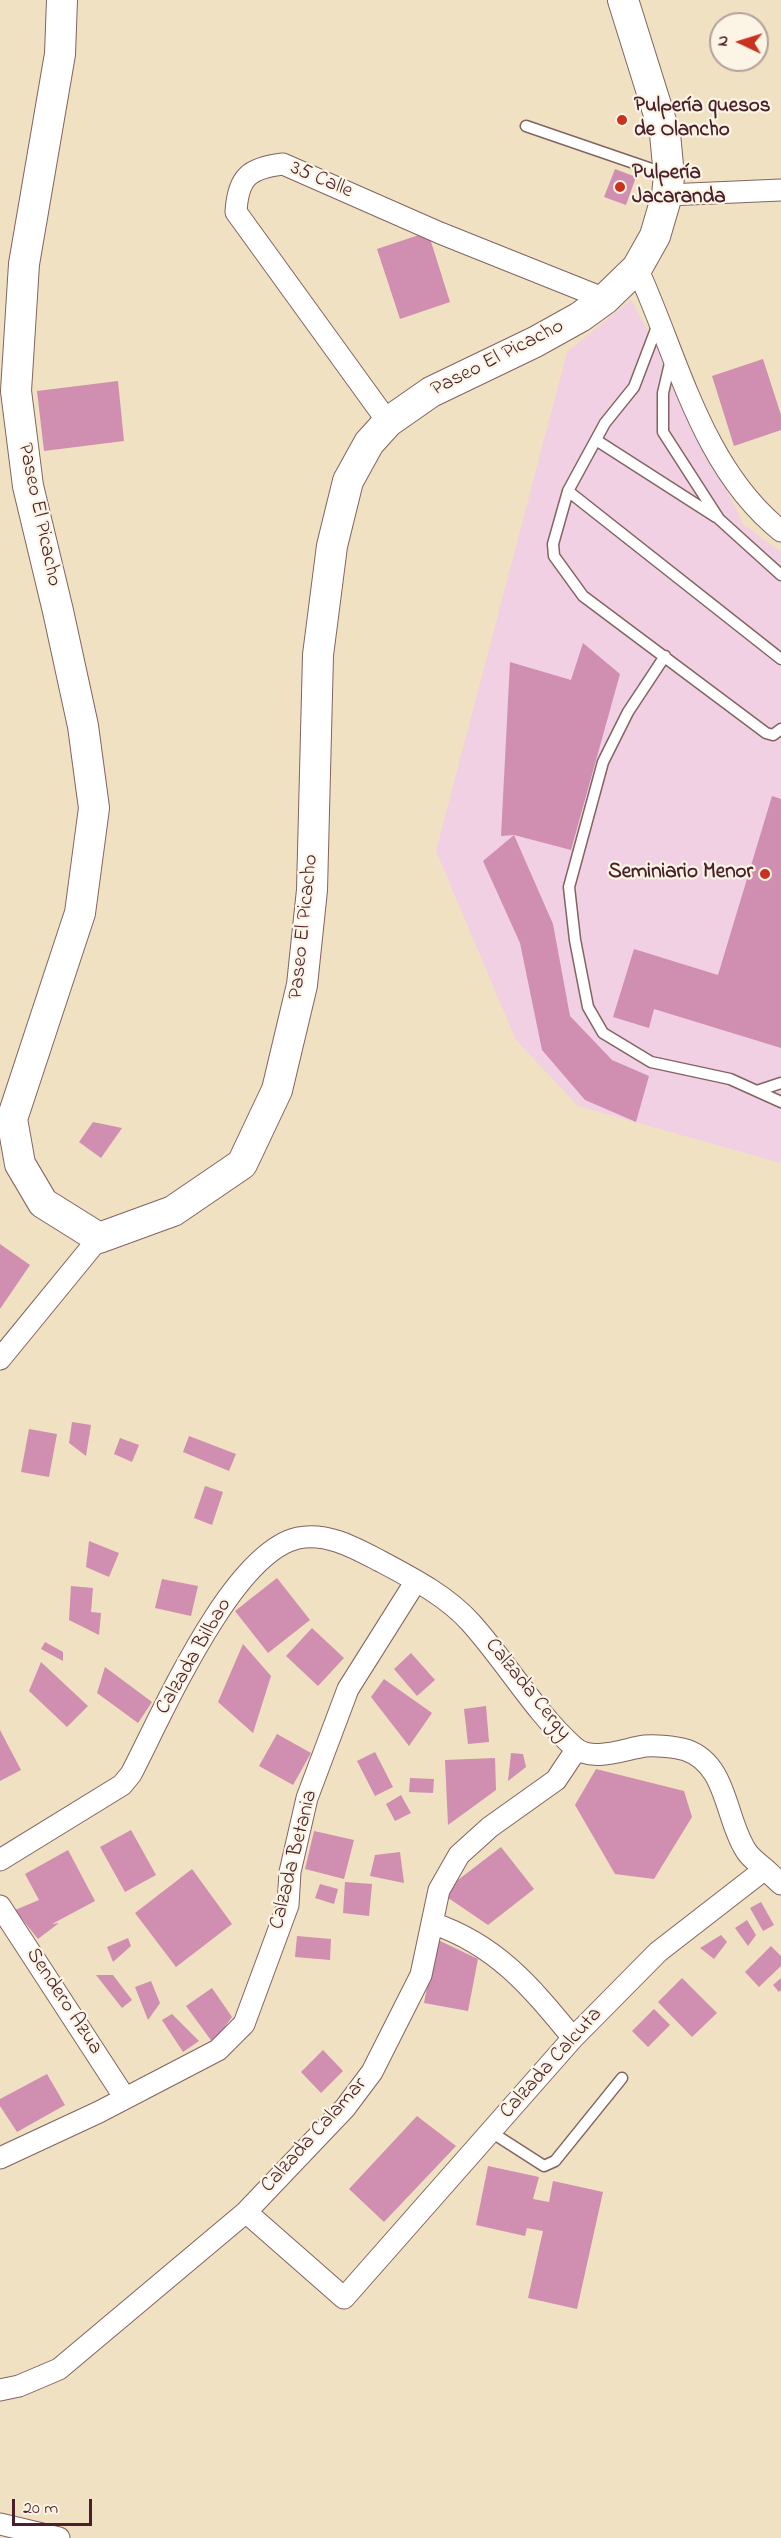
<!DOCTYPE html>
<html>
<head>
<meta charset="utf-8">
<style>
  body { margin:0 }
  #map { position:relative; width:781px; height:2538px; overflow:hidden; background:#efe1c1; font-family:"Indie Flower",sans-serif }
  canvas { display:block }
  .north { position:absolute; left:709px; top:12px; width:60px; height:60px; box-sizing:border-box; background:#fcf5e5; border:2px solid #b59f9b; border-radius:50%; rotate:274deg; font-size:16px; font-weight:700; line-height:24px; text-align:center; color:#4a1f2b }
  .north::after { content:''; display:block; margin:auto; width:21px; height:27px; background:#c8321e; clip-path:polygon(50% 0,100% 100%,50% 72%,0 100%) }
  .scale { position:absolute; left:12px; top:2499px; width:80px; height:27px; box-sizing:border-box; border:3px solid #4a1f2b; border-top:0; padding-left:8px; font-size:18px; line-height:21px; white-space:nowrap; color:#4a1f2b; -webkit-text-stroke:4px #fcf5e5; paint-order:stroke }
</style>
</head>
<body>
<div id="map">
<canvas width="781" height="2538"></canvas>
<div class="north">N</div>
<div class="scale">20 m</div>
</div>
<script>
const context = document.querySelector('canvas').getContext('2d');
context.lineJoin = 'round';
function fill(path, color) { context.fillStyle = color; context.fill(path, 'evenodd'); }
function strokePath(path, color, width, dash) { context.strokeStyle = color; context.lineWidth = width; context.lineCap = dash ? 'butt' : 'round'; context.setLineDash(dash || []); context.stroke(path); }
function drawText(font, color, halo, rows, align = 'center') {
  context.font = font + ' "Indie Flower",sans-serif'; context.lineWidth = 4.5; context.setLineDash([]); context.textBaseline = 'middle'; context.strokeStyle = halo; context.fillStyle = color; for (const [text, x, y, turn = 0] of rows) {
    context.save(); context.translate(x, y); context.rotate((+turn || 0) * Math.PI / 180); context.textAlign = isNaN(turn) ? turn : align; if (halo) context.strokeText(text, 0, 0); context.fillText(text, 0, 0); context.restore();
  }
}
const built = new Path2D(`
  M631,300l43,79 69,145 38,28v611l-203,-57 -62,-66 -80,-189 131,-499z`);
const building = new Path2D(`
  M615,169l21,8 -10,28 -22,-8z
  M428,232l22,70 -50,17 -23,-70z
  M763,359l18,56v15l-47,16 -22,-70z
  M118,381l6,60 -80,10 -7,-60z
  M583,643l37,31 -49,176 -57,-15 -13,1 9,-174 61,18z
  M772,796l9,3v249l-127,-39 -5,19 -36,-11 21,-68 84,26z
  M514,835l39,89 17,92 42,44 37,16 -13,46 -51,-22 -43,-50 -22,-107 -37,-82z
  M93,1122l29,6 -21,30 -22,-16z
  M0,1244l30,21 -30,44z
  M72,1422l19,3 -5,31 -17,-13z
  M29,1429l28,5 -8,43 -28,-5z
  M189,1436l47,18 -7,17 -46,-19z
  M120,1438l19,7 -7,17 -18,-8z
  M205,1486l18,6 -11,33 -18,-7z
  M89,1541l30,12 -10,24 -23,-10z
  M277,1578l33,42 -42,33 -33,-42z
  M162,1579l36,7 -7,30 -36,-8z
  M71,1586l22,2 -2,24 10,1 -2,22 -30,-15z
  M312,1628l32,30 -26,28 -32,-30z
  M45,1642l18,10v9l-22,-12z
  M243,1644l28,32 -18,57 -35,-31z
  M411,1653l24,27 -18,16 -23,-27z
  M41,1662l47,44 -21,21 -38,-36z
  M105,1667l47,35 -14,21 -41,-30z
  M384,1679l48,34 -23,33 -38,-49z
  M486,1706l3,36 -21,2 -4,-35z
  M0,1730l21,40 -21,11z
  M277,1734l34,19 -18,32 -34,-19z
  M375,1752l18,35 -18,9 -18,-35z
  M511,1753l12,1 3,13 -18,14z
  M495,1758l1,32 -48,35 -3,-65z
  M596,1769l88,22 8,26 -38,62 -39,-5 -40,-69z
  M410,1778l24,1 -1,14 -24,-1z
  M401,1795l10,18 -16,8 -9,-17z
  M131,1830l25,45 -31,17 -25,-45z
  M314,1831l40,9 -10,39 -39,-10z
  M501,1847l33,42 -46,36 -47,-32z
  M68,1850l27,51 -43,23 7,-1 -21,16 -23,-29 24,-10 -14,-26z
  M400,1852l4,31 -34,-7 5,-21z
  M192,1869l40,55 -56,43 -41,-54z
  M345,1882l27,2 -3,32 -26,-3z
  M320,1884l18,5 -4,15 -19,-6z
  M761,1902l13,23 -11,6 -13,-23z
  M747,1920l9,15 -8,11 -13,-18z
  M721,1935l6,7 -13,17 -14,-11z
  M297,1936l34,3 -1,21 -35,-3z
  M128,1938l3,8 -18,16 -6,-15z
  M436,1939l42,20 -10,52 -44,-8z
  M771,1946l10,10v10l-22,21 -14,-15z
  M96,1975h17l19,25 -10,8z
  M682,1978l35,35 -25,24 -34,-35z
  M781,1978v12l-2,2 -6,-7z
  M151,1981l9,22 -12,17 -13,-33z
  M212,1988l20,29 -19,26 -27,-37z
  M654,2009l16,16 -22,22 -16,-16z
  M172,2014l27,27 -16,11 -21,-32z
  M323,2050l20,21 -22,22 -20,-21z
  M47,2074l18,31 -48,27 -17,-26v-7z
  M417,2116l39,30 -72,76 -35,-33z
  M488,2166l51,11 -6,22 16,3 4,-21 50,11 -26,117 -49,-11 15,-67 -16,-3 -2,8 -49,-11z`);
const lane = new Path2D(`
  M526,126l140,48
  M658,324l-24,63 -29,36 -37,68 -15,53 1,12 29,40 183,137 7,2 8,-6
  M671,359l-8,34v39l56,87 62,56
  M596,440l120,77
  M568,491l213,168
  M665,656l-37,56 -25,50 -34,125 6,53 13,67 15,26 48,29 79,17 51,23
  M757,1091l24,-8
  M491,2132l53,34 11,-5 67,-83`);
const street = new Path2D(`
  M667,195l114,-5
  M637,268c41,89 64,199 144,263
  M388,422l-152,-210c2,-35 13,-44 47,-48l157,69 165,66
  M0,1359l99,-121
  M0,1860l122,-75 9,-11c31,-59 100,-221 167,-236 29,-6 57,10 82,23 32,17 67,35 91,62 36,40 63,88 103,124 18,16 50,2 71,-1 11,-1 31,1 41,4 41,14 39,67 59,99 4,8 13,14 20,20
  M0,1906l125,192
  M432,1923c65,22 99,64 141,115
  M0,2158l99,-46 119,-62 26,-26 44,-119 2,-33 17,-74 41,-109 68,-108
  M246,2212l98,86 229,-260 85,-86 107,-83 16,15
  M0,2390l19,-4 40,-17 187,-157 99,-104 27,-36 49,-97 18,-85 20,-35 31,-28 66,-47 20,-30
  M0,2524l59,14`);
const secondary = new Path2D(`
  M62,0l-2,54 -36,210 -8,127 12,95 30,125 25,115 11,82 -14,105 -68,206 8,45 23,39 56,35 74,-27 69,-47 35,-74 25,-105 10,-95 6,-235 14,-109 16,-65 21,-38 19,-21 43,-30 104,-50 45,-25 25,-18 32,-31 18,-32 12,-41 2,-19 -4,-42 -42,-134`);
const markers = [
  [622,120,6,"#c8321e"],
  [620,187,6,"#c8321e"],
  [765,874,6,"#c8321e"]
];
const poiNames = [
  ["Pulpería quesos",634,108],
  ["de Olancho",634,132],
  ["Pulpería",632,175],
  ["Jacaranda",632,199],
  ["Seminiario Menor",753,874,"right"]
];
const streetNames = [
  ["35 Calle",321,181,23],
  ["Paseo El Picacho",498,359,-27],
  ["Paseo El Picacho",38,515,78],
  ["Paseo El Picacho",305,927,-84],
  ["Calzada Bilbao",195,1657,-60],
  ["Calzada Cergy",527,1690,51],
  ["Calzada Betania",295,1860,-76],
  ["Sendero Azua",63,2002,57],
  ["Calzada Calcuta",552,2064,-48],
  ["Calzada Calamar",315,2136,-48]
];
fill(built, '#f1d0e3');
fill(building, '#d08eb1');
strokePath(lane, '#846360', 13);
strokePath(street, '#846360', 23);
strokePath(secondary, '#846360', 32);
strokePath(lane, '#fff', 10);
strokePath(street, '#fff', 21);
strokePath(secondary, '#fff', 30);
for (const [x, y, r, color] of markers) { const dot = new Path2D(); dot.arc(x, y, r, 0, 2 * Math.PI); context.fillStyle = color; context.fill(dot); strokePath(dot, '#fcf5e5', 2); }
drawText('bold 21px', '#4a1f2b', '#fcf5e5', poiNames, 'left');
drawText('21px', '#4a1f2b', '#fcf5e5', streetNames);
</script>
</body>
</html>
